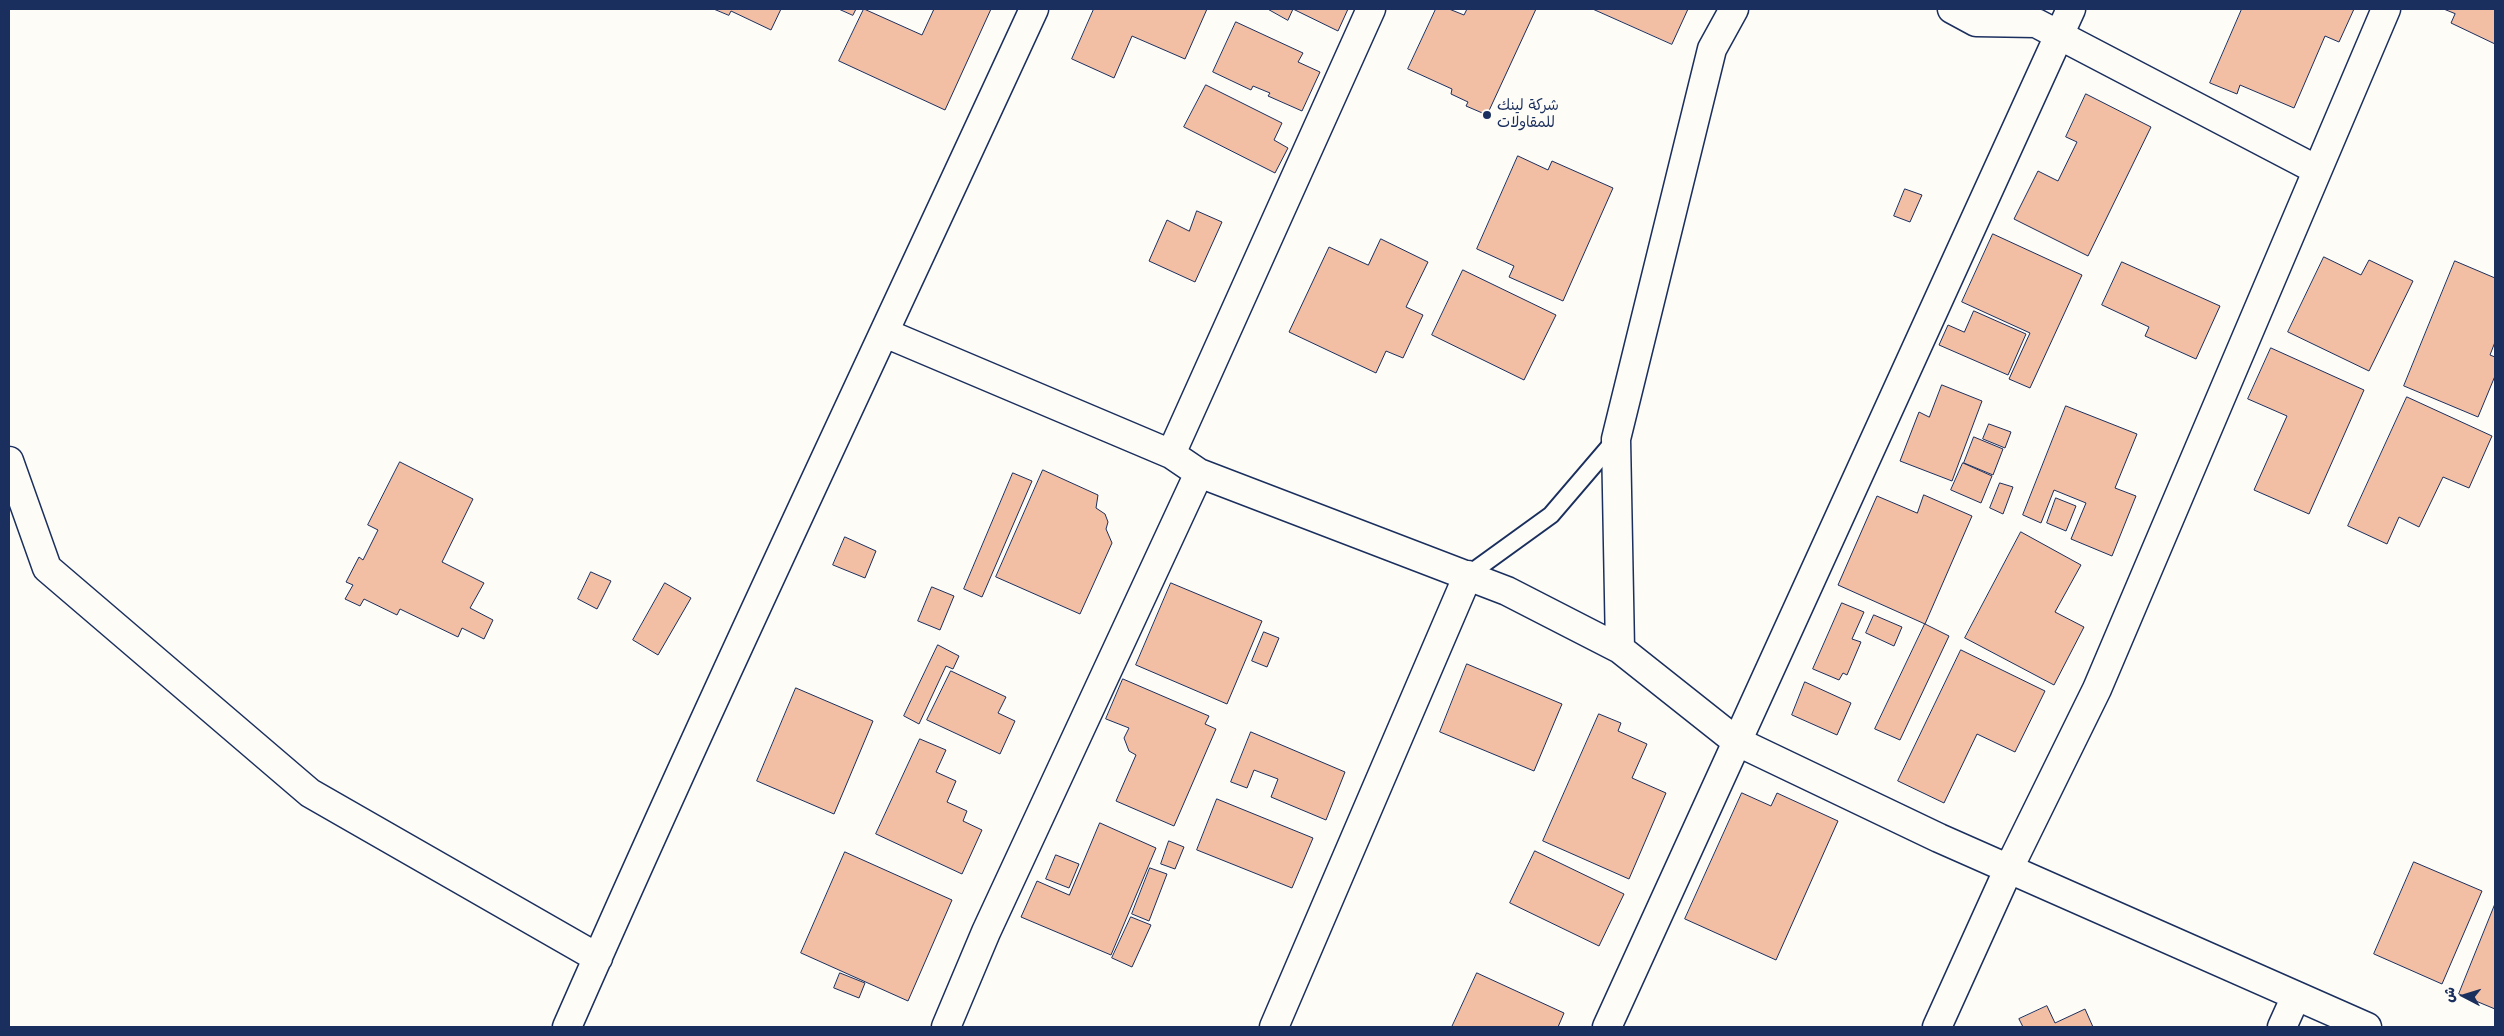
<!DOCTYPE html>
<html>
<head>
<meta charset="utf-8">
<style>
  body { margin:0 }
  #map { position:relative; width:2504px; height:1036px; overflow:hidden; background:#fdfcf7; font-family:"Playpen Sans","Playpen Sans Arabic",sans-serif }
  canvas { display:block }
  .frame { position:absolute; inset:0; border:10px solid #1b2f5e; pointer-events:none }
  .north { position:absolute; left:2439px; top:971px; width:50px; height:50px; -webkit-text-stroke:4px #fdfcf7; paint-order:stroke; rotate:275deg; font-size:14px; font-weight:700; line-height:20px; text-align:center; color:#1b2f5e }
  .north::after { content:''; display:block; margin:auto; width:18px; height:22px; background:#1b2f5e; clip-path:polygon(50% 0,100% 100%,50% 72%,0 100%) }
</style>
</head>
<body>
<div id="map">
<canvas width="2504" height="1036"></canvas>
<div class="frame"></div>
<div class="north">ش</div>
</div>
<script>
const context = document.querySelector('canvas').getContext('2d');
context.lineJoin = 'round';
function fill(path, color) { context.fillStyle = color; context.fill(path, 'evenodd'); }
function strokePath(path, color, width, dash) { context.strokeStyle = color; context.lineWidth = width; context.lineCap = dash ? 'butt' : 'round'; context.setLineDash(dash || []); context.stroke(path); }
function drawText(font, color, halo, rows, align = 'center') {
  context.font = font + ' "Playpen Sans","Playpen Sans Arabic",sans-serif'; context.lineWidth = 4; context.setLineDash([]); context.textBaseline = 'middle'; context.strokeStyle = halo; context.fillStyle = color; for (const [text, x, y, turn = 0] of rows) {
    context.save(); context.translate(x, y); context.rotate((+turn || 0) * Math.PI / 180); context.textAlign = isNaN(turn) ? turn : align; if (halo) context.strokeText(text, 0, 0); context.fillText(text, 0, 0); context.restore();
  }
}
const building = new Path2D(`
  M714,9h67l-10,21 -40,-19 -2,4z
  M839,9h17l-3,6z
  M864,9l58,26 12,-26h57l-46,101 -106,-49z
  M1094,9h113l-22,50 -53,-23 -18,42 -42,-19z
  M1268,9h80l-10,22 -45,-22 -5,11z
  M1436,9h13l15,6 3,-6h69l-49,106 -21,-9 2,-4 -17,-8 1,-5 -44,-20z
  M1593,9h95l-16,35z
  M2242,9h112l-15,33 -14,-6 -31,72 -54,-23 -3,9 -27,-11z
  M2444,9h51v35l-44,-21 4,-9z
  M1236,22l67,31 -5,9 22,10 -18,39 -34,-15 2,-3 -17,-7 -2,4 -38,-18z
  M1206,85l76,38 -8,17 14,8 -13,25 -91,-46z
  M2086,94l65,33 -63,129 -74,-37 24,-48 20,10 19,-39 -11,-5z
  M1518,156l30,14 4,-9 61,27 -50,113 -54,-24 5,-11 -37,-17z
  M1905,189l17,6 -12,27 -16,-6z
  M1197,211l25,11 -27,60 -46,-21 18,-41 22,11z
  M1993,234l89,41 -52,113 -21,-9 21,-46 -68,-31z
  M1381,239l47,23 -22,45 17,8 -20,43 -17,-7 -10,22 -87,-41 40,-85 39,18z
  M2324,257l37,18 8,-15 44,21 -44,90 -81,-39z
  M2455,261l40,17v64l-5,13 5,2v19l-17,41 -74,-31z
  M2122,262l98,44 -24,53 -51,-23 4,-9 -47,-22z
  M1463,270l93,45 -32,65 -92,-45z
  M1974,311l52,23 -18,41 -69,-30 9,-20 16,7z
  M2271,348l93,42 -55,124 -55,-24 33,-74 -39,-17z
  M1942,385l40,16 -30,80 -52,-20 19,-49 10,5z
  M2407,397l85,39 -23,52 -26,-11 -24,50 -20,-10 -12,27 -39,-18z
  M2066,406l71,28 -22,54 21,8 -24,60 -41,-17 15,-36 -32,-13 -13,33 -18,-8z
  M1989,424l22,8 -6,16 -22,-9z
  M1974,437l29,12 -10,26 -29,-12z
  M400,462l73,37 -31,63 42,21 -14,25 23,12 -9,19 -22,-11 -4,9 -58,-28 -3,6 -33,-16 -4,7 -15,-7 8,-14 -7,-3 13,-25 4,3 15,-30 -10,-5z
  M1963,463l29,13 -11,27 -30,-13z
  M1043,470l55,25 -2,13 9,6 3,8 -2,7 6,14 -32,71 -84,-37z
  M1013,473l19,8 -50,116 -18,-8z
  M2000,483l13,4 -10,27 -13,-6z
  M1924,495l48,21 -47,108 -87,-39 39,-89 40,17z
  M2056,498l20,8 -10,25 -19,-8z
  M2021,532l60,33 -26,47 29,15 -30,58 -89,-47z
  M845,537l31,14 -11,27 -32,-13z
  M591,572l20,9 -14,28 -19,-10z
  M665,583l26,15 -33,57 -25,-15z
  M1171,583l91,38 -35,83 -91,-39z
  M932,587l22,9 -14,34 -22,-9z
  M1842,603l22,9 -12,27 9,3 -14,33 -4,-2 -4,7 -26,-11z
  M1874,615l28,12 -8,19 -28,-13z
  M1925,624l24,12 -49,104 -25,-11z
  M1264,632l15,6 -12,29 -15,-6z
  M938,645l21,11 -6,13 -7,-3 -27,58 -15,-8z
  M1961,650l84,41 -30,61 -38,-18 -33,69 -46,-22z
  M1467,664l95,40 -28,67 -94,-39z
  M951,671l55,26 -8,16 17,8 -15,33 -73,-34z
  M1123,679l86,37 -4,8 11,5 -42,97 -58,-25 20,-46 -7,-4 -5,-13 5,-10 -23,-9z
  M1805,682l46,21 -14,32 -45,-20z
  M796,688l77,33 -39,93 -77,-33z
  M1599,714l22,9 -3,8 29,13 -15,34 34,15 -37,86 -86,-38z
  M1251,732l94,40 -19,48 -55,-23 7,-18 -24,-9 -7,18 -16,-6z
  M920,739l26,11 -10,22 20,9 -9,21 20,9 -4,10 19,9 -20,44 -86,-40z
  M1742,793l29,13 6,-13 61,28 -62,139 -91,-41z
  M1217,799l96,39 -21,50 -95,-38z
  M1100,823l56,25 -45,107 -90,-38 16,-36 32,14z
  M1169,841l15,6 -9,22 -14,-5z
  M1535,851l89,43 -25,52 -89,-43z
  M845,852l107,48 -44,101 -107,-48z
  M1056,855l23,9 -10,24 -23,-9z
  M2414,862l68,29 -40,93 -68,-30z
  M1150,868l17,6 -18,47 -17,-7z
  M2495,904v105l-36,-15z
  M1131,917l20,8 -19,42 -20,-9z
  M840,973l25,10 -6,15 -25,-10z
  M1477,973l87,40 -6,14h-106z
  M2047,1006l8,17 30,-14 8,18h-70l-4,-8z`);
const service = new Path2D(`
  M1468,575l83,-60 65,-76`);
const minor = new Path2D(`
  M1952,9l24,13 60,1 281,147
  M885,333l286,121 28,19 308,118 113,58 116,92 203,97 428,189
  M1171,454l200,-445
  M9,461l38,107 263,225 288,165
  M1620,649l-4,-210 96,-390 22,-40
  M567,1027c150,-342 311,-679 467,-1018
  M946,1027l40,-95 213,-459
  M1274,1027l194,-452
  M1607,1027l464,-1018
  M1937,1027l72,-159 88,-179 289,-680
  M2282,1027l14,-31`);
const markers = [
  [1487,115,5,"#1b2f5e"]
];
const poiNames = [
  ["شركة لينك",1497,106],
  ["للمقاولات",1497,123]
];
fill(building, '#f2bea4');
strokePath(building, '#1b2f5e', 1);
strokePath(service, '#1b2f5e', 20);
strokePath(minor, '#1b2f5e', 31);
strokePath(service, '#fdfcf7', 16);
strokePath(minor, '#fdfcf7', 28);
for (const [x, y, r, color] of markers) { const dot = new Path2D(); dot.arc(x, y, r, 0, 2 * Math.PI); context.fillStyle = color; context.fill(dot); strokePath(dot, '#fdfcf7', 2); }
drawText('15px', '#1b2f5e', '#fdfcf7', poiNames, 'left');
</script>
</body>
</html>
